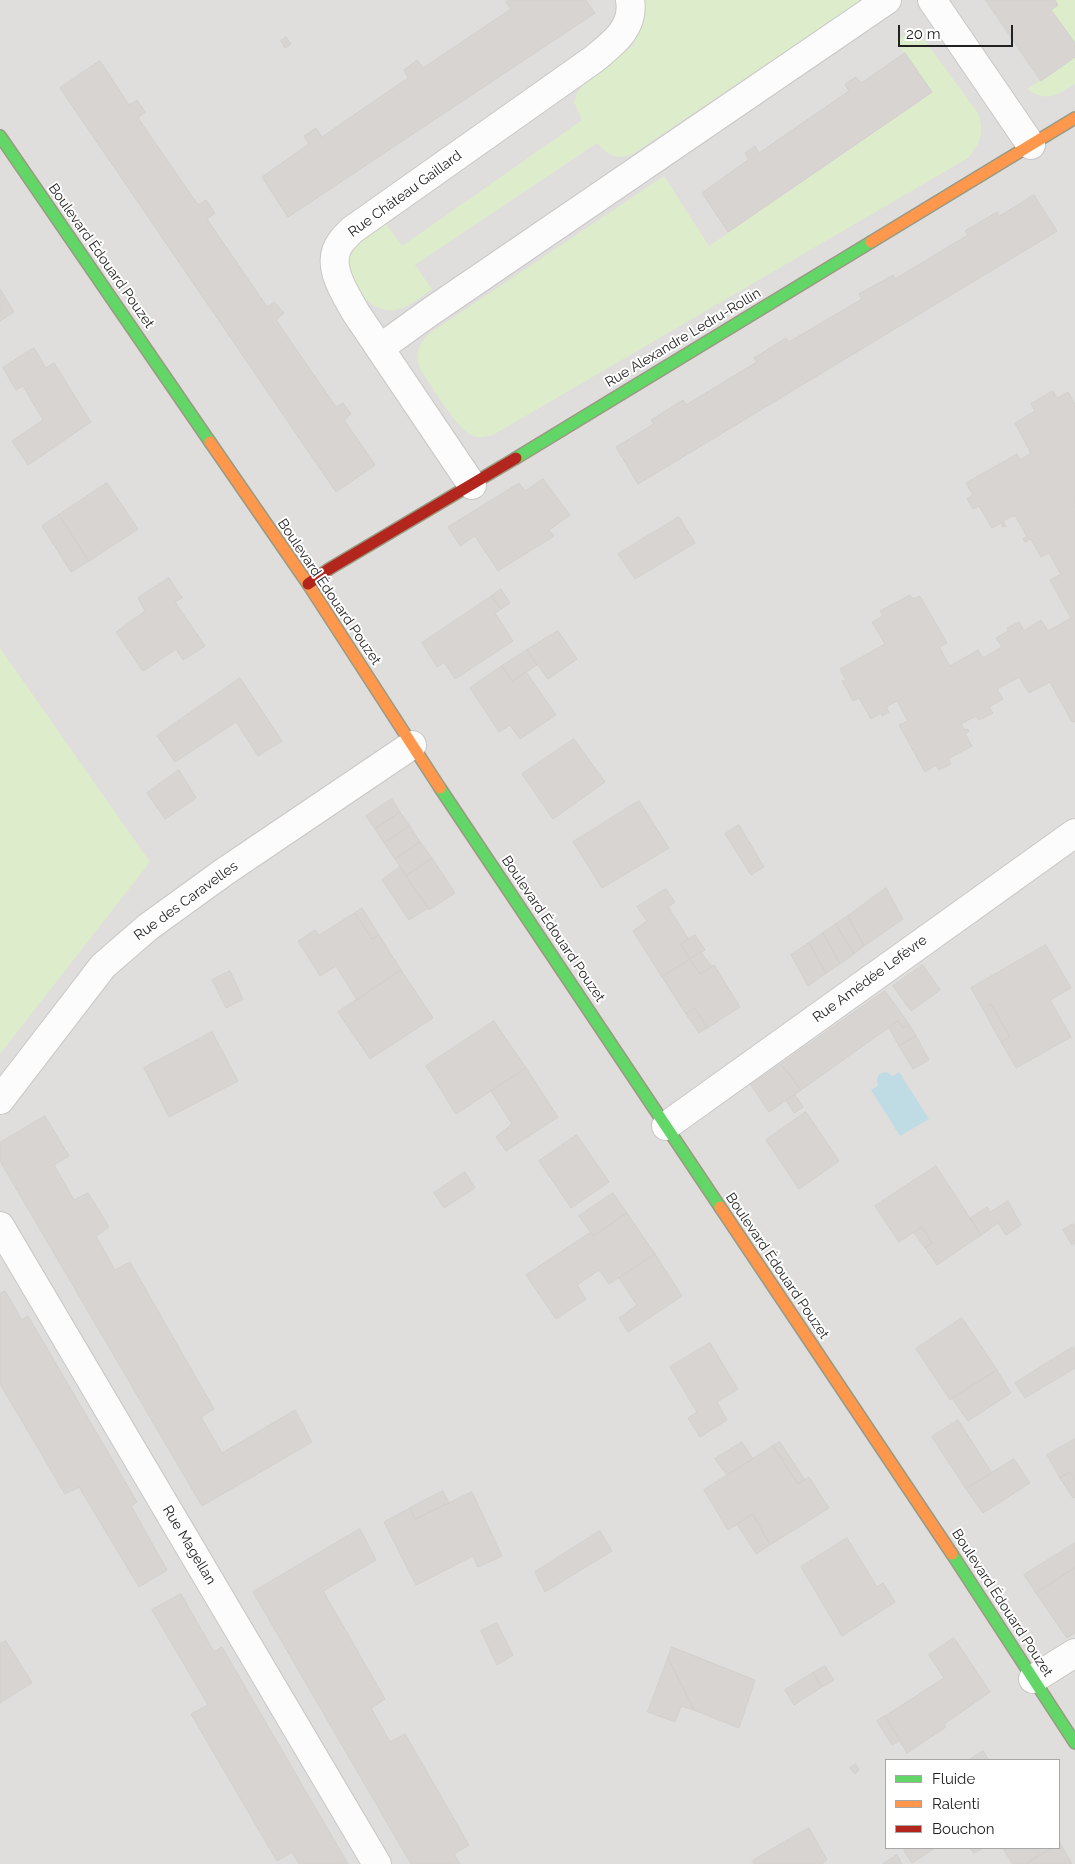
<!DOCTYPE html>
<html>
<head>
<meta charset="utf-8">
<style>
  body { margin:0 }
  #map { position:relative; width:1075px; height:1864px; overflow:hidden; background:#f0eeeb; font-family:Raleway,sans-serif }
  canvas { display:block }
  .legend { position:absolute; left:885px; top:1759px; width:175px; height:90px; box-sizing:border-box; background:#fff; border:1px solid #a7a7a7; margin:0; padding:6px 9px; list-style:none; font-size:15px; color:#222 }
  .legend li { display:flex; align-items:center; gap:10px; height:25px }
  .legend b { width:25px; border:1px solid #a7a7a7 }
  .scale { position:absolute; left:898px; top:25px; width:115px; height:22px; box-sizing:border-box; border:2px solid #222; border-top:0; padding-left:6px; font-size:15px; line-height:18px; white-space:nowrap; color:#222; -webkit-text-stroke:4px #fff; paint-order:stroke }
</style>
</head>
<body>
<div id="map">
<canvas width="1075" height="1864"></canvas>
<ul class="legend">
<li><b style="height:6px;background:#63d668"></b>Fluide</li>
<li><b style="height:6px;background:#ff974d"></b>Ralenti</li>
<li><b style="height:6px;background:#b3261e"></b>Bouchon</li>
</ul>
<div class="scale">20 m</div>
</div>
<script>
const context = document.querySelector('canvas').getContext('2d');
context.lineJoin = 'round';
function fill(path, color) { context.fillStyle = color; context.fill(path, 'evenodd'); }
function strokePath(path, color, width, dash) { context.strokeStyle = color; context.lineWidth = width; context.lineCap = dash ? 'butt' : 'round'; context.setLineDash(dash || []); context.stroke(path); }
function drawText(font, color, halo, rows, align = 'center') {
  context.font = font + ' Raleway,sans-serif'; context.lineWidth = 4; context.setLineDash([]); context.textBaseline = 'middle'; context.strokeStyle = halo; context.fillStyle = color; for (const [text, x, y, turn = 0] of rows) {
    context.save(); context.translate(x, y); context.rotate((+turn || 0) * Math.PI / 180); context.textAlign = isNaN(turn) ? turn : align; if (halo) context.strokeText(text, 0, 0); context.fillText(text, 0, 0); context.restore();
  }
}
const residential = new Path2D(`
  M0,0h1075v1864h-1075zM886,1760h173v88h-173z`);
const grass = new Path2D(`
  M645,0h217l-231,155c-19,5 -22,0 -34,-12l-182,122 17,24c-10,7 -21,17 -33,20 -30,9 -61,-35 -48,-61 4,-6 27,-21 33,-27l18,25 180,-126 -8,-18 3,-9 6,-8 50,-40 9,-23 3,-14z
  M1055,0h20v43l-24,-33 7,-5z
  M913,33l10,5 55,75c7,18 3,30 -10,45l-475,277c-7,2 -15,4 -22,0 -15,-7 -42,-53 -52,-68 -3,-16 -1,-23 11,-34l234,-157 45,70 223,-153 -27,-39 -10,-12 11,-8z
  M1075,57v27c-18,11 -28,19 -48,5z
  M0,648l150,214 -150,192z`);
const water = new Path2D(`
  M886,1072l7,4 6,-4 30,47 -29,17 -29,-46 7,-4 -1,-6 2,-6z`);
const building = new Path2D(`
  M508,0h78l9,13 -307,204 -26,-40 47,-33 -5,-8 12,-8 6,9 86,-59 -4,-8 13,-10 6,8 88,-59 -5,-7z
  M986,0h69l3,5 -7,5 24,33v14l-34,24z
  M286,37l5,7 -6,4 -4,-7z
  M905,53l27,39 -204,140 -26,-39 47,-34 -4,-6 10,-7 4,7 90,-62 -4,-7 11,-7 5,6z
  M100,61l29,44 8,-5 8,12 -7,6 60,87 8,-5 9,13 -8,6 60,88 7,-5 10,11 -8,7 60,87 7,-4 8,11 -7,6 31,45 -39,27 -276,-404z
  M1034,195l23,36 -419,253 -22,-37 38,-23 -3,-4 32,-20 3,5 71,-43 -3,-4 32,-20 3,4 73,-43 -3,-5 34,-19 2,4 73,-44 -3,-4 32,-19 2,4z
  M0,289l14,23 -14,9z
  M34,348l12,20 8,-5 37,59 -63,43 -16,-24 31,-21 -20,-34 -7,4 -13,-22z
  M1053,391l4,7 11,-6 7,12v99l-2,1 2,3v214l-3,1 -22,-40 -21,11 -10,-16 -22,12 6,10 -14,8 4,6 -14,7 -3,-4 -15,8 3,6 4,-1 1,2 -4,3 7,12 -24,13 3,5 -12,6 -3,-5 -11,7 -26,-47 9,-4 -11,-20 -11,6 3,5 -7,4 -1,-3 -10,6 -12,-21 -6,3 -11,-20 4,-1 -6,-11 45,-25 -13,-22 11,-6 -3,-5 30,-16 3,4 7,-3 27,47 -8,4 11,19 28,-16 5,8 19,-11 -6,-9 12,-7 -1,-3 12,-6 5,9 17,-11 7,11 23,-13 -21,-38 11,-6 -12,-21 -8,4 -10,-18 -6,3 -2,-3 4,-2 -12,-22 -12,6 3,5 -3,1 -2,-4 -9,5 -13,-22 -6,3 -6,-10 6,-4 -7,-12 51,-29 3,6 11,-7 -16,-30 20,-12 -4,-7z
  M543,479l27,36 -21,15 5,6 -56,35 -23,-35 -15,10 -12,-19 71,-44 6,8z
  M107,483l31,46 -49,32 -30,-46z
  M59,515l30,46 -18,11 -29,-46z
  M679,517l16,26 -60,36 -17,-25z
  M169,578l13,20 -7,4 30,44 -22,14 -7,-11 -33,22 -27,-39 29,-21 -7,-13z
  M501,589l9,14 -9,6 -9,-13z
  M492,596l9,13 -6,4 18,28 -58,38 -11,-17 -7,5 -15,-24z
  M558,631l19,28 -29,20 -21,-29z
  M527,650l10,15 -25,16 -10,-15z
  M502,666l10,15 14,-9 30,43 -36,24 -10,-14 -11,7 -29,-44z
  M240,678l42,63 -24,15 -22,-34 -61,40 -18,-26z
  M574,739l31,43 -52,37 -31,-45z
  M179,770l17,28 -31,21 -18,-26z
  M392,799l8,13 -25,17 -9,-13z
  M639,801l30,47 -67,40 -29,-46z
  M400,812l10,14 -26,17 -9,-14z
  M739,825l25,42 -13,8 -26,-41z
  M410,826l10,16 -25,17 -11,-16z
  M420,842l12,16 -26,18 -11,-17z
  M432,858l23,35 -26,17 -23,-34z
  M400,867l28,41 -19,12 -27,-40z
  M886,888l17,31 -39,27 -16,-30z
  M666,889l9,13 -7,5 21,33 -8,4 9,15 -28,18 -29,-46 14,-10 -10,-14z
  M362,908l17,27 -7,4 -17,-26z
  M355,913l17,26 7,-4 22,35 -44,30 -21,-34 -16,10 -22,-35 17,-11 4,5z
  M848,916l16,30 -10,8 -18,-30z
  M836,924l18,30 -14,10 -17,-31z
  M823,933l17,31 -14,9 -17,-30z
  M695,935l10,15 -15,9 -9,-15z
  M809,943l17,30 -18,13 -17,-31z
  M1046,945l25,43 -21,12 21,37 -55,31 -15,-26 9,-5 -19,-33 -8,5 -12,-21z
  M701,952l11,15 -12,7 -10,-15z
  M690,959l10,15 14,-9 26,42 -33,21 -12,-20 -9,6 -24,-37z
  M923,965l17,25 -29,21 -18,-25z
  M401,970l32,48 -63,41 -32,-47z
  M230,971l13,28 -17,9 -14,-28z
  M885,991l24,33 -6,4 -5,-7 -97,69 -20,-26z
  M991,1004l19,33 -9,5 -18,-33z
  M695,1008l12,20 -8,5 -13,-19z
  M494,1021l32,47 -70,46 -30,-48z
  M898,1021l5,7 6,-4 7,12 -17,10 -10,-18z
  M212,1032l26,49 -69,36 -25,-49z
  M916,1036l13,24 -16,9 -14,-23z
  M781,1064l20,26 -32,22 -18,-27z
  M526,1068l32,49 -52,34 -10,-14 16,-13 -21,-33z
  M795,1095l8,12 -9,6 -8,-13z
  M806,1112l33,49 -40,28 -33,-49z
  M45,1116l24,40 -15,9 20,35 14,-7 21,34 -13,9 19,34 15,-8 84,147 -13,8 21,36 73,-43 17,32 -110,64 -202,-345v-18z
  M577,1135l32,47 -38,26 -32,-47z
  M936,1166l45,69 -44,30 -12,-17 7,-5 -10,-16 -23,15 -24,-36z
  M465,1172l10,16 -31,20 -10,-15z
  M613,1193l14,20 -34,23 -14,-20z
  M1008,1201l13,24 -15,10 -8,-12 -17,12 -11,-17 17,-11 3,5z
  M627,1213l28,41 -46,30 -10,-14 -22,15 9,14 -30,20 -30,-44 65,-43 2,4z
  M1073,1224l2,3v16l-3,2 -9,-15z
  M922,1227l10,16 -7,5 -11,-15z
  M655,1254l27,42 -54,36 -9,-14 18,-13 -18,-27z
  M5,1291l17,29 6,-4 109,186 -6,4 36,64 -28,17 -60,-100 -14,7 -65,-110v-90z
  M962,1318l35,52 -47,30 -34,-51z
  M710,1343l28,46 -21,13 10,18 -27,17 -12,-19 9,-6 -27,-45z
  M1073,1347l2,3v18l-50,30 -10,-15z
  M997,1370l14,23 -43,28 -16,-23z
  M958,1420l34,53 -26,16 -34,-52z
  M1075,1439v41l-5,-8 -10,6 -13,-23z
  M742,1442l11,17 -26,16 -12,-16z
  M780,1442l25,38 -7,4 -25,-38z
  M773,1446l25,38 11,-7 20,31 -59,37 -17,-31 -25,16 -24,-40z
  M1014,1459l16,24 -47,30 -17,-24z
  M1070,1472l5,8v17l-2,1 -13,-20z
  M443,1491l6,12 -34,16 -5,-11z
  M472,1492l30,64 -24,11 -5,-11 -57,29 -32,-63 26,-14 5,11z
  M753,1514l17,31 -14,9 -19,-30z
  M360,1529l16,31 -53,31 62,108 -14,9 19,34 15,-8 64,111 -15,9 6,10h-49l-158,-272z
  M600,1531l12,20 -67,41 -10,-20z
  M847,1538l30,49 6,-4 12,19 -53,34 -41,-69z
  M1075,1543v25l-39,25 -12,-18z
  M1075,1568v65l-8,5 -31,-45z
  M181,1594l33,58 8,-5 126,217h-49l-7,-12 -15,9 -86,-147 17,-9 -56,-95z
  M497,1623l16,32 -16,10 -16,-34z
  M954,1638l36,54 -46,32 2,3 -39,26 -22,-37 59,-38 -15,-23z
  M6,1641l26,42 -32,20v-59z
  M672,1647l83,33 -16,48 -45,-18 -26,-52z
  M668,1658l26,52 -13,-4 -6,16 -27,-10z
  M825,1666l9,14 -12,7 -9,-14z
  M813,1673l9,14 -28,18 -9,-15z
  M885,1716l15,24 -8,5 -15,-24z
  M983,1751l6,9h-20z
  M856,1764l3,6 -4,4 -5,-6z
  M809,1828l18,32 -5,3 1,1h-69l-2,-3z
  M1060,1843l12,21h-47l27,-16h7z
  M908,1848h27l-23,15 -8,-12z
  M970,1848h13l-9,5z
  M1003,1848h49l-27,16h-12z
  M897,1855l5,9h-19z`);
const street = new Path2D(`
  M932,0l99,145
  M380,348l50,-36 457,-312
  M472,485l-116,-172c-11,-20 -32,-49 -15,-71 3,-4 7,-8 11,-12l242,-171c18,-15 41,-31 36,-59
  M0,1100l103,-134 45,-39 76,-55 188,-127
  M666,1126l409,-293
  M0,1226l377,638
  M1033,1679l42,-26`);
const fast = new Path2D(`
  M0,136l210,306
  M516,458l355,-216
  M440,788l280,419
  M952,1554l123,189`);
const slow = new Path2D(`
  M871,242l204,-124
  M210,442l98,142 132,204
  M720,1207l232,347`);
const jam = new Path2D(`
  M308,584l21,-15 187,-111`);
const streetNames = [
  ["Rue Château Gaillard",405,194,-36],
  ["Boulevard Édouard Pouzet",101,256,55],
  ["Rue Alexandre Ledru-Rollin",683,338,-31],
  ["Boulevard Édouard Pouzet",329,592,56],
  ["Rue des Caravelles",186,901,-36],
  ["Boulevard Édouard Pouzet",553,929,56],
  ["Rue Amédée Lefèvre",870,979,-36],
  ["Boulevard Édouard Pouzet",777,1266,56],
  ["Rue Magellan",189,1545,59],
  ["Boulevard Édouard Pouzet",1002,1603,57]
];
fill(residential, '#dfdedc');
fill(grass, '#ddeccb');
fill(water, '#bfdbe3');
fill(building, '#d7d4d2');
strokePath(building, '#d3d0cc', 1);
strokePath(street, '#c9c8c7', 30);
strokePath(fast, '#999a82', 14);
strokePath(slow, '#999a82', 14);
strokePath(jam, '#999a82', 14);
strokePath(street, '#fdfcfc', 28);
strokePath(fast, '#63d668', 11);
strokePath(slow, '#ff974d', 11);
strokePath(jam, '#b3261e', 11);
drawText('14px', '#222', '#fff', streetNames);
</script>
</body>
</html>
